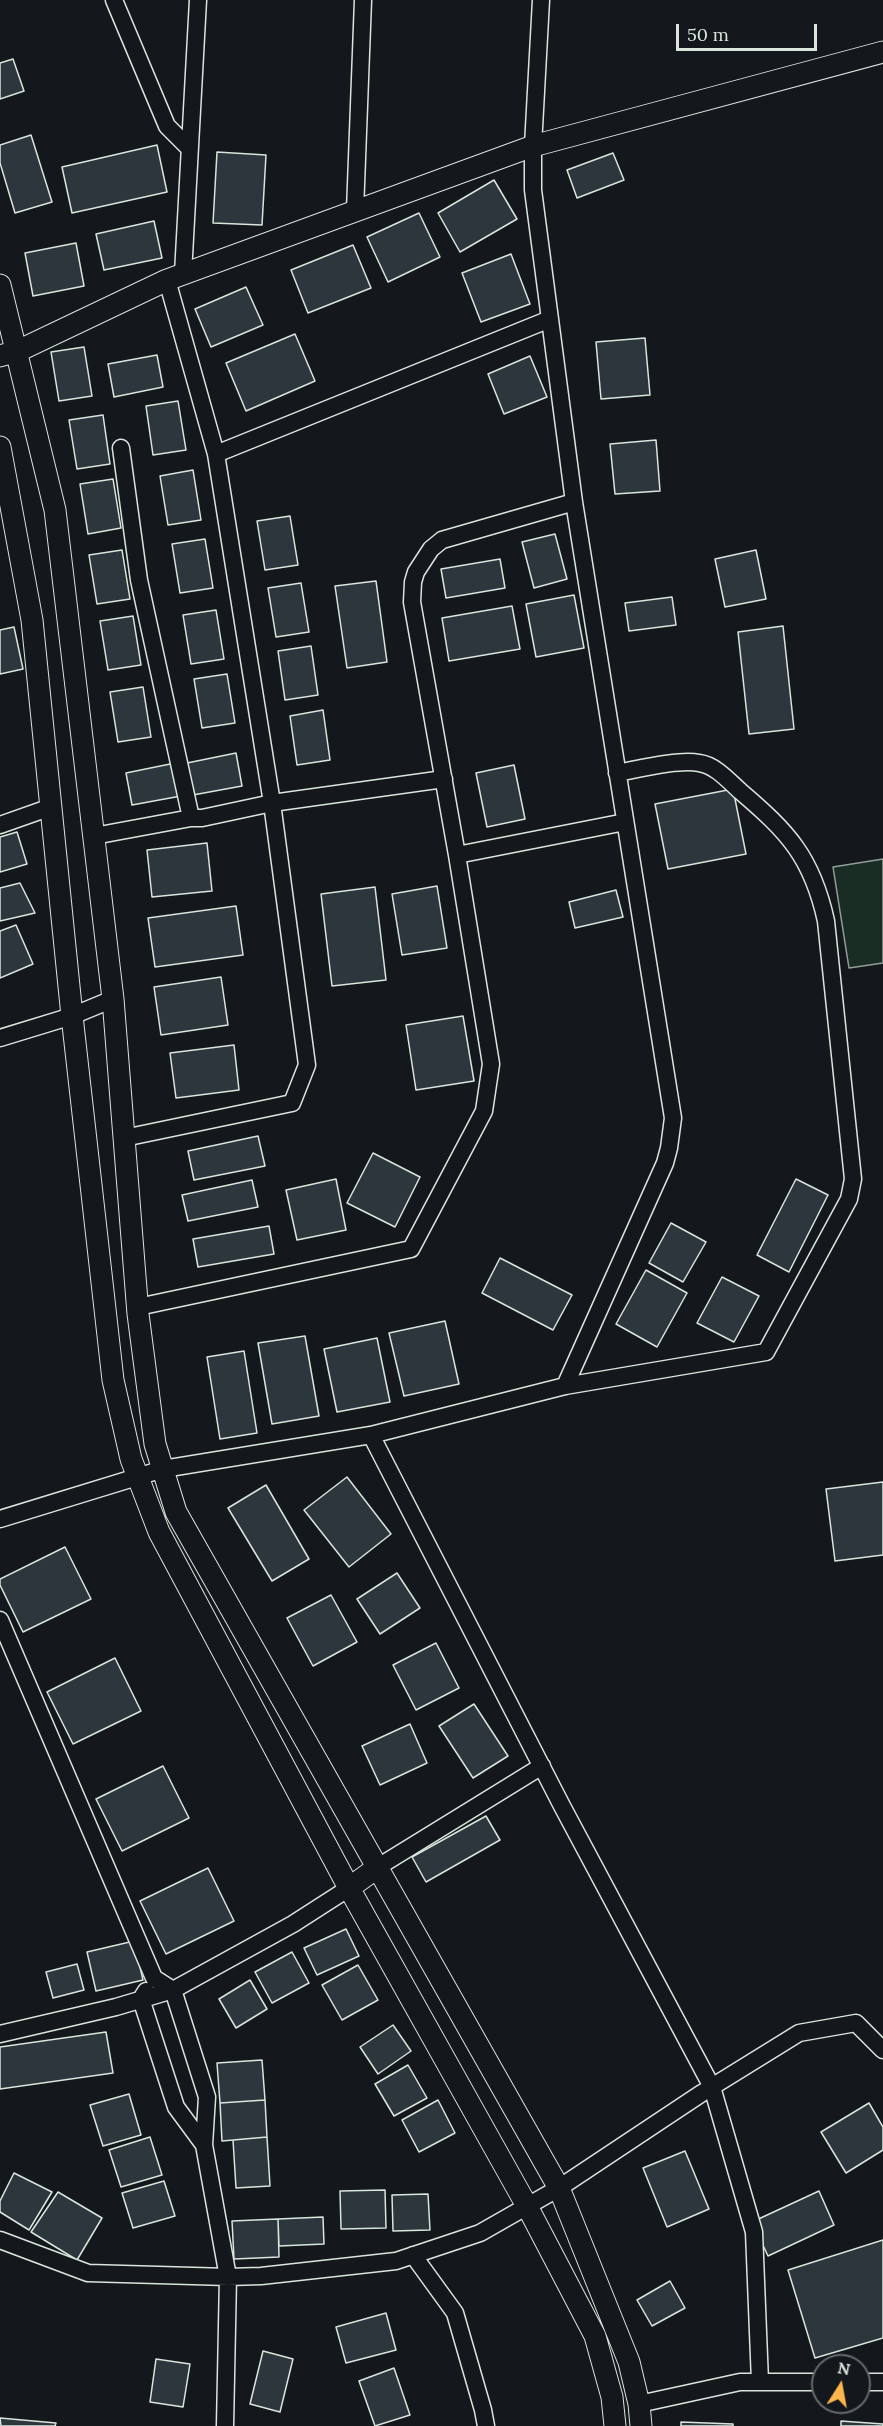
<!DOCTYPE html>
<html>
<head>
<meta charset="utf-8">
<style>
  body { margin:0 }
  #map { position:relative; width:883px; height:2426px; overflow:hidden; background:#14181c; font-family:Lora,serif }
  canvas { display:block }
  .north { position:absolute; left:811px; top:2354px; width:60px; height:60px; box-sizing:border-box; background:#14181c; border:2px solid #626a69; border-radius:50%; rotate:11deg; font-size:16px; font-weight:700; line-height:24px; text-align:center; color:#d8e6dc }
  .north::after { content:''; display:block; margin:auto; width:21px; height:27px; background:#ffb74d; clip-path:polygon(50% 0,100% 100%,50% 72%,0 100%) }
  .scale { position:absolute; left:676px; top:24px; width:141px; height:27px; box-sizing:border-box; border:3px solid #d8e6dc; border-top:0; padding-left:8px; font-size:18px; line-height:21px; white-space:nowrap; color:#d8e6dc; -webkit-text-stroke:4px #14181c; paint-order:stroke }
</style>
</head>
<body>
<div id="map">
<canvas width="883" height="2426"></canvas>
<div class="north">N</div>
<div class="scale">50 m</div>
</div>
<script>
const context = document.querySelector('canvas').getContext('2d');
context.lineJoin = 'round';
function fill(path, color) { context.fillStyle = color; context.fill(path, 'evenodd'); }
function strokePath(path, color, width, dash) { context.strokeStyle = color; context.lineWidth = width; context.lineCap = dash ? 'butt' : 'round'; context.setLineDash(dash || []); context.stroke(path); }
const green = new Path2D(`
  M883,859v104l-34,5 -16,-101z`);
const building = new Path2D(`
  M13,59l11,32 -24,8v-36z
  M31,135l21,67 -37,11 -15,-50v-18z
  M157,145l10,47 -95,21 -10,-46z
  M217,152l49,3 -4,70 -49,-2z
  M613,153l11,27 -47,18 -10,-28z
  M494,180l23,39 -57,33 -22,-39z
  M419,213l21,44 -52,25 -21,-45z
  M154,221l8,37 -58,12 -8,-36z
  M76,243l8,43 -51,10 -8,-43z
  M353,245l18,43 -63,25 -17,-43z
  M511,254l19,50 -49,18 -19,-49z
  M246,287l17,38 -52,22 -16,-38z
  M295,334l20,47 -69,30 -20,-48z
  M645,338l5,57 -49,4 -5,-57z
  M84,347l8,49 -33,5 -8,-49z
  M157,355l6,32 -49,10 -6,-33z
  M530,356l17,41 -43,17 -16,-40z
  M178,401l8,49 -33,5 -7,-49z
  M103,415l7,49 -33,5 -8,-49z
  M656,440l4,51 -45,3 -5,-50z
  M193,470l8,50 -33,5 -8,-49z
  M113,479l8,49 -33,6 -8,-50z
  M290,516l8,49 -33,5 -8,-49z
  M555,534l12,45 -33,9 -12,-46z
  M205,539l8,49 -33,5 -8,-49z
  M122,550l8,49 -33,5 -8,-49z
  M756,550l10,49 -41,8 -10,-48z
  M500,559l5,29 -59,10 -5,-29z
  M376,581l11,81 -40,6 -12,-82z
  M301,583l8,49 -33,5 -8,-49z
  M574,595l10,53 -48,9 -10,-53z
  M672,597l4,28 -47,6 -4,-28z
  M512,606l8,43 -71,12 -7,-43z
  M216,610l8,49 -33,5 -8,-49z
  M133,616l8,49 -33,5 -8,-49z
  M783,626l11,103 -45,5 -11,-102z
  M14,627l9,42 -23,5v-44z
  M311,646l7,49 -33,5 -7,-49z
  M227,674l8,49 -33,5 -8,-49z
  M143,687l8,50 -33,5 -8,-50z
  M323,710l7,50 -33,5 -7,-49z
  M236,753l6,33 -49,9 -6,-32z
  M175,763l6,33 -49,9 -6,-32z
  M514,765l11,54 -38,8 -11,-54z
  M733,789l13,65 -78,15 -13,-65z
  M17,832l10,32 -27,8v-35z
  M207,843l5,48 -60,6 -5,-47z
  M20,883l15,30 -35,8v-33z
  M437,886l10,62 -45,7 -10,-61z
  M375,887l11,93 -54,6 -11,-92z
  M616,890l7,27 -48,11 -6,-26z
  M236,906l7,49 -88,12 -7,-49z
  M16,925l17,39 -33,14v-47z
  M221,977l7,48 -67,10 -7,-48z
  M463,1016l11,65 -58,9 -10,-65z
  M234,1045l5,45 -63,8 -6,-45z
  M258,1136l7,30 -71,14 -6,-29z
  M373,1153l47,24 -25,50 -48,-24z
  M336,1179l10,51 -49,10 -11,-50z
  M796,1179l32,16 -39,77 -32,-17z
  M252,1180l6,27 -70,14 -6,-26z
  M671,1223l35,19 -23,40 -34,-19z
  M269,1226l5,28 -76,13 -5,-28z
  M500,1258l72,37 -19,35 -71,-37z
  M646,1270l41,23 -30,54 -41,-23z
  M722,1277l37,19 -25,46 -37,-19z
  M445,1321l14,63 -55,12 -15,-63z
  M305,1336l14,80 -47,8 -14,-81z
  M377,1338l13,64 -53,10 -13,-63z
  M244,1351l13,82 -37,6 -13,-82z
  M347,1477l44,57 -42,33 -45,-57z
  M883,1482v73l-48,6 -9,-72z
  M266,1485l43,74 -37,22 -44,-73z
  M65,1547l26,52 -68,33 -23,-47v-6z
  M397,1573l23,35 -40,26 -23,-35z
  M331,1595l26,47 -44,24 -26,-48z
  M436,1643l23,45 -43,22 -23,-45z
  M115,1658l26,53 -68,33 -26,-52z
  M474,1704l34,52 -35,22 -34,-52z
  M410,1724l17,39 -47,22 -18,-39z
  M163,1766l26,52 -67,33 -26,-52z
  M486,1816l14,24 -74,42 -14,-25z
  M208,1868l26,53 -68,33 -26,-53z
  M346,1929l13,27 -42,19 -13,-27z
  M134,1941l9,39 -47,11 -9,-39z
  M292,1952l17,31 -37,20 -17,-31z
  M77,1964l7,26 -31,8 -7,-26z
  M358,1965l20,35 -36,20 -20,-35z
  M250,1980l17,29 -31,19 -17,-29z
  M393,2025l18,26 -33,23 -18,-27z
  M106,2032l7,41 -113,16v-42z
  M262,2060l3,40 -45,3 -3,-40z
  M408,2065l19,33 -33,18 -19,-32z
  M129,2094l12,41 -38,11 -13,-41z
  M265,2100l2,37 -45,4 -2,-38z
  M438,2100l17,33 -36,19 -17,-32z
  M869,2103l14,24v23l-37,23 -25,-41z
  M150,2137l12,38 -41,12 -12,-37z
  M267,2137l3,49 -34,2 -3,-48z
  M685,2151l24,58 -42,18 -24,-59z
  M14,2173l38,19 -23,38 -29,-18v-11z
  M164,2181l11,35 -42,12 -11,-35z
  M385,2190l1,38 -45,1 -1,-38z
  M819,2191l15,34 -66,31 -16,-34z
  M58,2192l44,26 -25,42 -46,-28z
  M428,2194l2,36 -37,1 -1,-36z
  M323,2217l1,27 -45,2 -1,-27z
  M278,2219l1,38 -45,2 -2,-38z
  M883,2240v98l-68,20 -27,-88z
  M670,2281l15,27 -33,18 -15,-26z
  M386,2313l10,37 -50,13 -10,-36z
  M263,2351l30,8 -13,53 -30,-8z
  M156,2359l34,5 -7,43 -33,-5z
  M394,2368l16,47 -35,11 -16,-45z
  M0,2418l56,5 -1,3h-54z
  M841,2421l42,3v2h-42z
  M681,2422l52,2v2h-52z`);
const minor = new Path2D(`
  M114,0l53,126 22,22
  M541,0l-8,146v44l41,312 99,616 -4,30 -4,15 -100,223
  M355,211l8,-211
  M183,274l15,-274
  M121,448l18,132 52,238
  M216,454l334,-135
  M0,825l51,-18
  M94,836l97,-18h11l70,-15 172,-24
  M457,855l168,-33
  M0,1038l72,-22 41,-17
  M124,1138l168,-35 15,-38 -35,-262 -56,-349 -49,-174
  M138,1307l273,-58 73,-138 7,-47 -34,-209 -45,-253 1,-20 3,-10 15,-23 11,-9 132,-38
  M371,1435l191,371 150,281 42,145 6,150
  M0,1519l163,-50 208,-34 194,-49 201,-34 83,-153 4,-20 -27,-258c-14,-64 -38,-89 -86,-130 -12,-11 -25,-26 -41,-28 -20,-4 -60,6 -82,10
  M0,1620l154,358 19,12 34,107 -3,48 24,132 -3,149
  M378,1867l164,-101
  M146,1991l-5,8 35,108 28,38
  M0,2034l116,-27 57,-17 120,-66 56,-36
  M0,2240l88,33 140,4 33,-1 135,-15 84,-28 79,-45 143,-95 97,-60 57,-10 27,27
  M413,2255l42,58 28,97 3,16
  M859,2382h24
  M639,2404l101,-22h83`);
const tertiary = new Path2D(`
  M0,285l55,225 58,489 25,315 17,130 21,68 383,676 70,174 10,42 2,22
  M0,356l18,-5 149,-71 366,-134 350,-94
  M0,447l32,173 40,396 41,364 18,79 28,73 190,356 178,318 68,130 17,61 3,29
  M349,1888l29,-21`);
fill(green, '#1a2d24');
strokePath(green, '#939e99', 1.5);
fill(building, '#2c363c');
strokePath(building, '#d8e6dc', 1.5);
strokePath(minor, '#d8e6dc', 19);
strokePath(tertiary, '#d8e6dc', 23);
strokePath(minor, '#14181c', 16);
strokePath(tertiary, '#14181c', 21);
</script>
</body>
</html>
